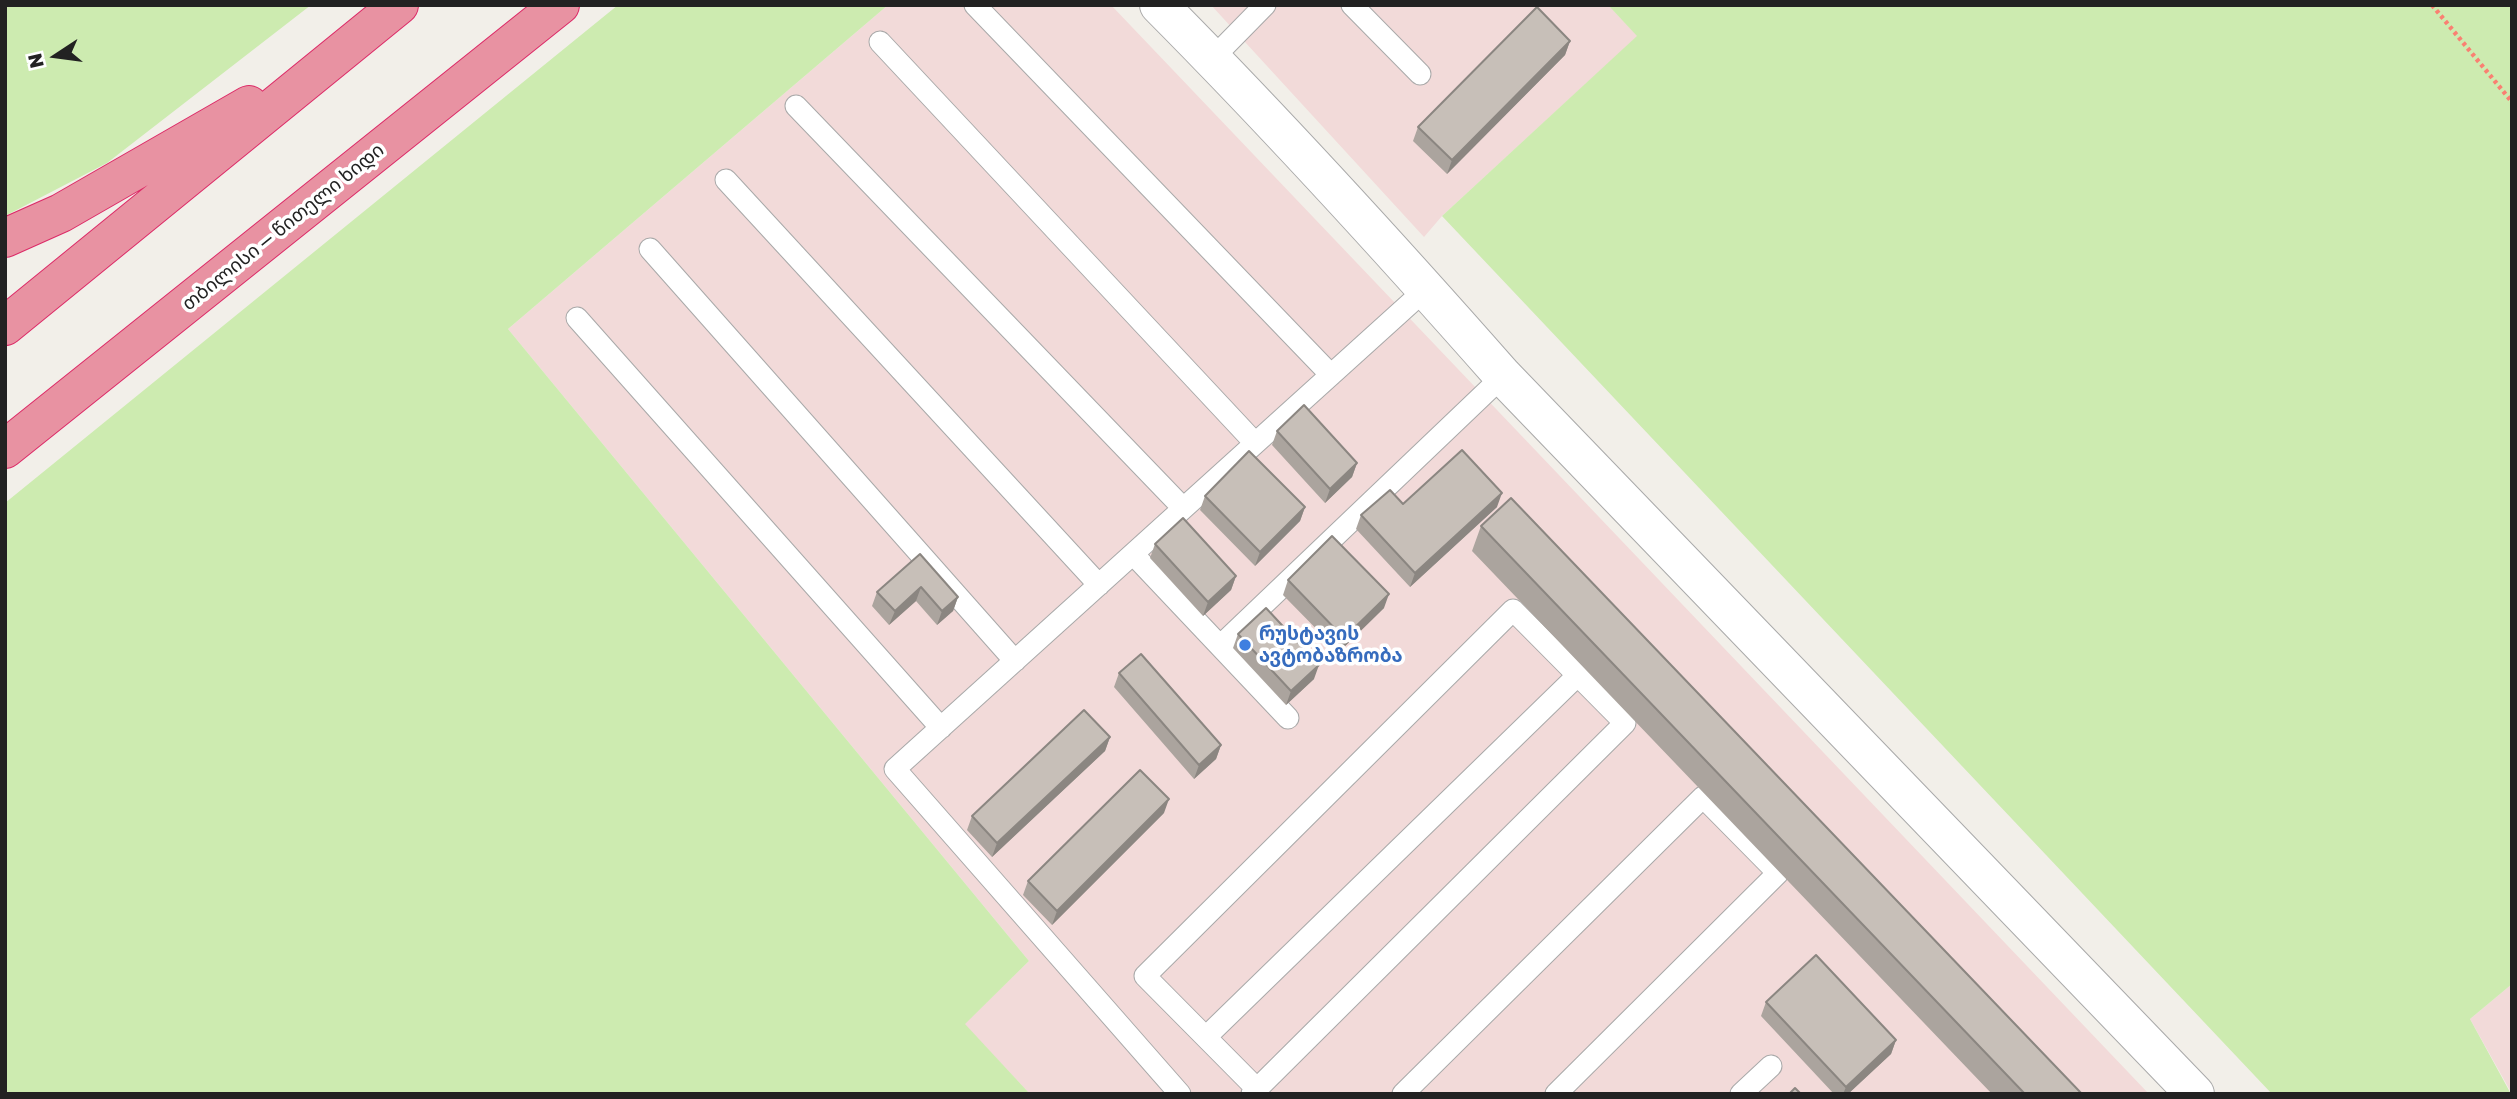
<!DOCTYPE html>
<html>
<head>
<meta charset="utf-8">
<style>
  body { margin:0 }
  #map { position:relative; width:2517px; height:1099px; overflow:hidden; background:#f2efe9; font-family:"Golos Text",sans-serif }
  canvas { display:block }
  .frame { position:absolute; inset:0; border:7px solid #222; pointer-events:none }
  .north { position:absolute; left:21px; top:21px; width:70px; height:70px; -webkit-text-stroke:5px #fff; paint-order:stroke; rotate:257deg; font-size:19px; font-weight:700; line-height:28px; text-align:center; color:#222 }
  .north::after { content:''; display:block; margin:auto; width:24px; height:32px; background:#222; clip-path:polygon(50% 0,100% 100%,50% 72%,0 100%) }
</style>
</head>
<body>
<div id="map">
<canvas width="2517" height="1099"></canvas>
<div class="frame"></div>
<div class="north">N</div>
</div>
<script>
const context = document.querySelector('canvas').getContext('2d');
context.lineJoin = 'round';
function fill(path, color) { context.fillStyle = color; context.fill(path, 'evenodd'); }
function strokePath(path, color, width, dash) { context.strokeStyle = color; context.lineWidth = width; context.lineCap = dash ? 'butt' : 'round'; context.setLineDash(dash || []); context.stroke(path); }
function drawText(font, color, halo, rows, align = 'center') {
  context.font = font + ' "Golos Text","Noto Sans Georgian",sans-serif'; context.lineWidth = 7; context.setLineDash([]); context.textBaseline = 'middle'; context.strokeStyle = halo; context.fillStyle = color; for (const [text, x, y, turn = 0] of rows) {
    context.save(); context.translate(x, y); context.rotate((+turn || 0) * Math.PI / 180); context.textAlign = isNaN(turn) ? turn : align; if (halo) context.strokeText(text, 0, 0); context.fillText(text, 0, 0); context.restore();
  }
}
const commercial = new Path2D(`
  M888,5h223l1038,1089h-1119l-66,-70 65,-63 -521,-632z
  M1211,5h397l30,31 -196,180 -18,21z
  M2512,984v110l-42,-75z`);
const grass = new Path2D(`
  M5,5h306l-204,158 -102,53z
  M618,5h270l-380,324 521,632 -64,63 65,70h-1025v-591z
  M1608,5h904v979l-42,35 41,75h-239l-830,-878 195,-180z`);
const path = new Path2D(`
  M2432,5l80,97`);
const service = new Path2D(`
  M975,5l356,370
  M1352,5l68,69
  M880,42l375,401
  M1212,59l53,-54
  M796,106l387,402
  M726,180l373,405
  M650,249l365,412
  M577,318l364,410
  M1133,554l155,164
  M1220,646l283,-270
  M1206,1037l372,-362
  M1180,1094l-285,-325 531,-480
  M1252,1094l5,-5 368,-366 -112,-113 -368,366 112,113
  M1403,1094l300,-297 75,76 -222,221
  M1741,1094l30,-28`);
const minor = new Path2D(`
  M1159,5c119,120 233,245 344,371l692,718`);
const motorway = new Path2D(`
  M5,238l56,-25 188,-108
  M5,326l394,-321
  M5,449l555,-444`);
const wall = new Path2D(`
  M1570,41l-5,14 -118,119 -34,-33 5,-14z
  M1277,431l80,32 -5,14 -27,26 -53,-58z
  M1205,496l100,11 -5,14 -45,45 -55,-56z
  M1403,504l94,3 -87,80 -54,-58 5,-14z
  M1481,526l601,568h-90l-520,-543z
  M1155,544l81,32 -5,14 -28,26 -53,-58z
  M920,554l38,43 -5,14 -16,14 -21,-24 -27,24 -17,-19 5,-14z
  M1288,580l96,28 -45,44 -56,-57z
  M1238,634l76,45 -28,26 -53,-57z
  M1119,673l102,72 -5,14 -22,20 -80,-92z
  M1110,737l-5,14 -113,106 -25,-27 5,-14z
  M1164,813l-112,112 -29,-30 5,-14z
  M1766,1002l130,38 -5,14 -43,40h-14l-73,-78z`);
const shadedWall = new Path2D(`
  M1570,41l-5,14 -118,119 5,-14z
  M1357,463l-5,14 -27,26 5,-14z
  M1502,493l-5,14 -87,80 5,-14z
  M1305,507l-5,14 -45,45 5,-14z
  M1236,576l-5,14 -28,26 5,-14z
  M921,587l-5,14 -27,24 6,-14z
  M1389,594l-5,14 -45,44 5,-14z
  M958,597l-5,14 -16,14 5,-14z
  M1319,665l-5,14 -28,26 5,-14z
  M1110,737l-5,14 -113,106 5,-14z
  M1221,745l-5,14 -22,20 5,-14z
  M1169,799l-5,14 -112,112 5,-14z
  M1896,1040l-5,14 -43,40h-5l3,-7z`);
const building = new Path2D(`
  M1537,7l33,34 -118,119 -34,-33z
  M1304,405l53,58 -27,26 -53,-58z
  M1462,450l40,43 -87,80 -54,-58 29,-25 13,14z
  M1249,451l56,56 -45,45 -55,-56z
  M1511,498l571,596h-57l-544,-568z
  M1183,518l53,58 -28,26 -53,-58z
  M1332,536l57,58 -45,44 -56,-58z
  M920,554l38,43 -16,14 -21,-24 -26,24 -18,-19z
  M1266,608l53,57 -28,26 -53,-57z
  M1141,654l80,91 -22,20 -80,-92z
  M1084,710l26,27 -113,106 -25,-27z
  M1140,770l29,29 -112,112 -29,-30z
  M1816,955l80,85 -50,47 -80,-85z
  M1795,1088l6,6h-12z`);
const markers = [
  [1245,645,7,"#3f7fe0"]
];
const streetNames = [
  ["თბილისი — წითელი ხიდი",283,227,-39]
];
const shopNames = [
  ["რუსტავის",1259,634],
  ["ავტობაზრობა",1259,656]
];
fill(commercial, '#f2dad9');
fill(grass, '#cdebb0');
strokePath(service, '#a9a9a9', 23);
strokePath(minor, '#a9a9a9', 40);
strokePath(motorway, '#dc2a67', 40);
strokePath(path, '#fa8072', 4.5, [3.5, 3.5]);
strokePath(service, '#fff', 21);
strokePath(minor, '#fff', 38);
strokePath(motorway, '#e892a2', 38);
fill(wall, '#aba49e');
fill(shadedWall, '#8b8681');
fill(building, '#c7bfb8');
strokePath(building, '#8b8681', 2);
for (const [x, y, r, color] of markers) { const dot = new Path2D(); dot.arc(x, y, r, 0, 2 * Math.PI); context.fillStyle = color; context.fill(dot); strokePath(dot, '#fff', 2.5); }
drawText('19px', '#222', '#fff', streetNames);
drawText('bold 19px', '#366cbe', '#fff', shopNames, 'left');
</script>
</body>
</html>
